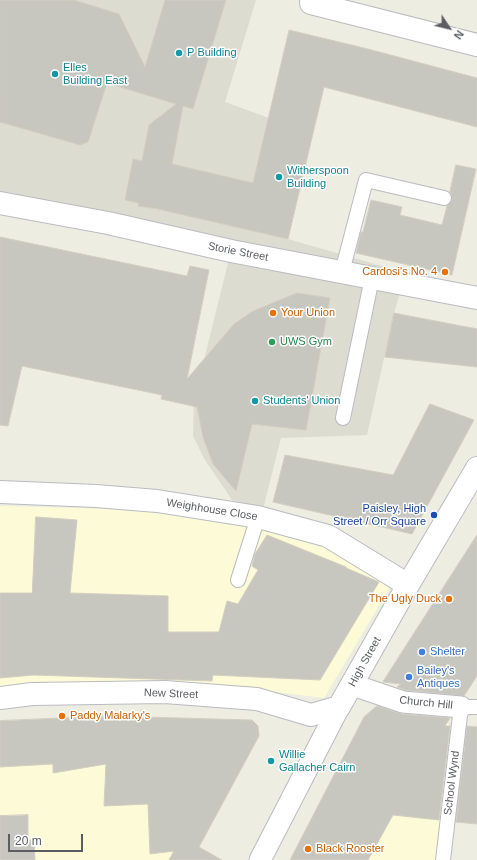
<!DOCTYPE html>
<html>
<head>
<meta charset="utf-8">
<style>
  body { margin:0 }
  #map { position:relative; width:477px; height:860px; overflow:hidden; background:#edede2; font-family:Helvetica,sans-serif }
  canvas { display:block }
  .north { position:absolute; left:429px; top:8px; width:40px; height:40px; -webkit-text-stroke:3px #fff; paint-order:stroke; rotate:125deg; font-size:11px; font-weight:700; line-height:16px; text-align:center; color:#5b5d63 }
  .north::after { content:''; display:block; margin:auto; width:14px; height:18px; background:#5b5d63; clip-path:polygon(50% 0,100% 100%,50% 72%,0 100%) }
  .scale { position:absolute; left:8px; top:834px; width:75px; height:18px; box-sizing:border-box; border:2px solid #5b5d63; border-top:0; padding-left:5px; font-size:12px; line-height:14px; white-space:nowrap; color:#5b5d63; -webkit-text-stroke:3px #fff; paint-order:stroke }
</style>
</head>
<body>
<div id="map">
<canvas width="477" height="860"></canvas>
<div class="north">N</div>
<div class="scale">20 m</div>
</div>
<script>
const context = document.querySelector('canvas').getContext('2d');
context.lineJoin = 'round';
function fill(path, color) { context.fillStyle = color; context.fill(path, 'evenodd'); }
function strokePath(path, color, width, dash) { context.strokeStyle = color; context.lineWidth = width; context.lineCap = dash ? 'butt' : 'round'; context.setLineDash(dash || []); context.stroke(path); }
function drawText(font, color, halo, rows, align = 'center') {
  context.font = font + ' Helvetica,sans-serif'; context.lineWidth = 3; context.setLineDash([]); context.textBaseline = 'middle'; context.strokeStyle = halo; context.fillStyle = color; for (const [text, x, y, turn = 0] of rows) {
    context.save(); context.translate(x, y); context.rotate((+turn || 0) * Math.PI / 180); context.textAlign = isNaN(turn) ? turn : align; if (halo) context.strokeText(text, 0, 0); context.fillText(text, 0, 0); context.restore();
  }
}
const commercial = new Path2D(`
  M0,506l159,4 123,18 114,49 -72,121 -80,-10 -244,1z
  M380,709l68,10 1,17 -11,124h-148l74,-143 4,-3z
  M252,720l6,6 1,10 -60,110 23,14h-222v-139z`);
const education = new Path2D(`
  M0,0h256l-31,102 44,16 45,10 -26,111 118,34 -12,40 -27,122 -86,3 -18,71 -31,-9 -27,-40 -12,-24 1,-36 37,-149 -231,-55z`);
const building = new Path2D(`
  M0,0h74l45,14 26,53 20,-67h61l-33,109 -10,-3 -11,58 81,19 36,-153 79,19 109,29v49l-153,-40 -36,152 -130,-30 -20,-3 1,-3 -14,-3 8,-41 9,2 7,-36 27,-21 -69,-21 -19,59 -8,3 -80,-23z
  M456,165l20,4 -24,106 -96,-22 5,-21h2l8,-32 31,7 -2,8 42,10 5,-19 5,-6v-4l-2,-4z
  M0,237l187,39 3,-10 19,4 -22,109 47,-55 19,-13 44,-18 33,5 -24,132 -54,-6 -16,67 -23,-27 -10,-27 -6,-30 -36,-8 1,-4 -140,-29 -14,60 -8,-1z
  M394,313l83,16v38l-92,-10z
  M430,404l44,16 -62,114 -139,-32 12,-47 108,20z
  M36,517l41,3 -7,73 98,3v36h51l8,-31 11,3 20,-34 -6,-4 3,-12 12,-19 79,32v1l33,14 -59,98 -107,-5 -1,6 -178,-6 -34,3v-85h32z
  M477,535v141l-13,20 -59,-6 -8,-3 4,-3 -18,-2z
  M377,706l25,8 48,4 -5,8h5l-11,94 -46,-5 -25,45h-78l74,-143z
  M107,716l145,4 6,6 1,10 -60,111 23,13h-53l5,-9 -24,3 -2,-50 -44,2 2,-42 -53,9v-9l-53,3v-46z
  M467,726l10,1v97l-21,-2z
  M28,815v25h6l1,20h-35v-44z`);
const service = new Path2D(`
  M342,272l24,-92 78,18
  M343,418l29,-140
  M238,580l20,-63
  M443,860l18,-153h16`);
const pedestrian = new Path2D(`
  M353,685l50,17 58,5
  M260,860l79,-153`);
const minor = new Path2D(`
  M311,3l166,42
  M0,492l96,4 61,5 101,16 70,19 80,49
  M0,698l32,-4 133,-2 92,7 54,16 28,-8 69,-122 69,-117`);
const tertiary = new Path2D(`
  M0,203l108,20 123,28 246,47`);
const markers = [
  [179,53,4,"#0f9aa8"],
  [55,74,4,"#0f9aa8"],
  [279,177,4,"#0f9aa8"],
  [445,272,4,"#e8710a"],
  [273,313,4,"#e8710a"],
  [272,342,4,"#2e9e5b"],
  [255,401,4,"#0f9aa8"],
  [434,515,4,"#1a4fb4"],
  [449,599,4,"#e8710a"],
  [422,652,4,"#3f7fe0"],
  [409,677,4,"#3f7fe0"],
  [62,716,4,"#e8710a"],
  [271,761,4,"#0f9aa8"],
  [308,849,4,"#e8710a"]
];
const cultureNames = [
  ["P Building",187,53],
  ["Elles",63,68],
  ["Building East",63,81],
  ["Witherspoon",287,171],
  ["Building",287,184],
  ["Students' Union",263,401],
  ["Willie",279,755],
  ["Gallacher Cairn",279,768]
];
const streetNames = [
  ["Storie Street",238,252,11],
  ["Weighhouse Close",212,510,9],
  ["High Street",365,662,-61],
  ["New Street",171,694,2],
  ["Church Hill",426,703,6],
  ["School Wynd",452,783,-83]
];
const foodNames = [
  ["Cardosi's No. 4",437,272,"right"],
  ["Your Union",281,313],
  ["The Ugly Duck",441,599,"right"],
  ["Paddy Malarky's",70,716],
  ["Black Rooster",316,849]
];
const leisureNames = [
  ["UWS Gym",280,342]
];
const transitNames = [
  ["Paisley, High",426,509],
  ["Street / Orr Square",426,522]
];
const shopNames = [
  ["Shelter",430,652],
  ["Bailey's",417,671],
  ["Antiques",417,684]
];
fill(commercial, '#fdfbd7');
fill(education, '#dddcd0');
fill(building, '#c8c7bf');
strokePath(building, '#d2cfc1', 1);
strokePath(service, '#babbc1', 16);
strokePath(pedestrian, '#babbc1', 23);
strokePath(minor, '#babbc1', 24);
strokePath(tertiary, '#babbc1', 24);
strokePath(service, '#fff', 14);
strokePath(pedestrian, '#fff', 21);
strokePath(minor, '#fff', 22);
strokePath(tertiary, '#fff', 22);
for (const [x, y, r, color] of markers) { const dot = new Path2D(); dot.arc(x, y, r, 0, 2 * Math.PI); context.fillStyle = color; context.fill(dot); strokePath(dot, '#fff', 1.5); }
drawText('11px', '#0d838f', '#fff', cultureNames, 'left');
drawText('11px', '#5b5d63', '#fff', streetNames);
drawText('11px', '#c56008', '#fff', foodNames, 'left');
drawText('11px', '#27864d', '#fff', leisureNames, 'left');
drawText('11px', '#164399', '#fff', transitNames, 'right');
drawText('11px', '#366cbe', '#fff', shopNames, 'left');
</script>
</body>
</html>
